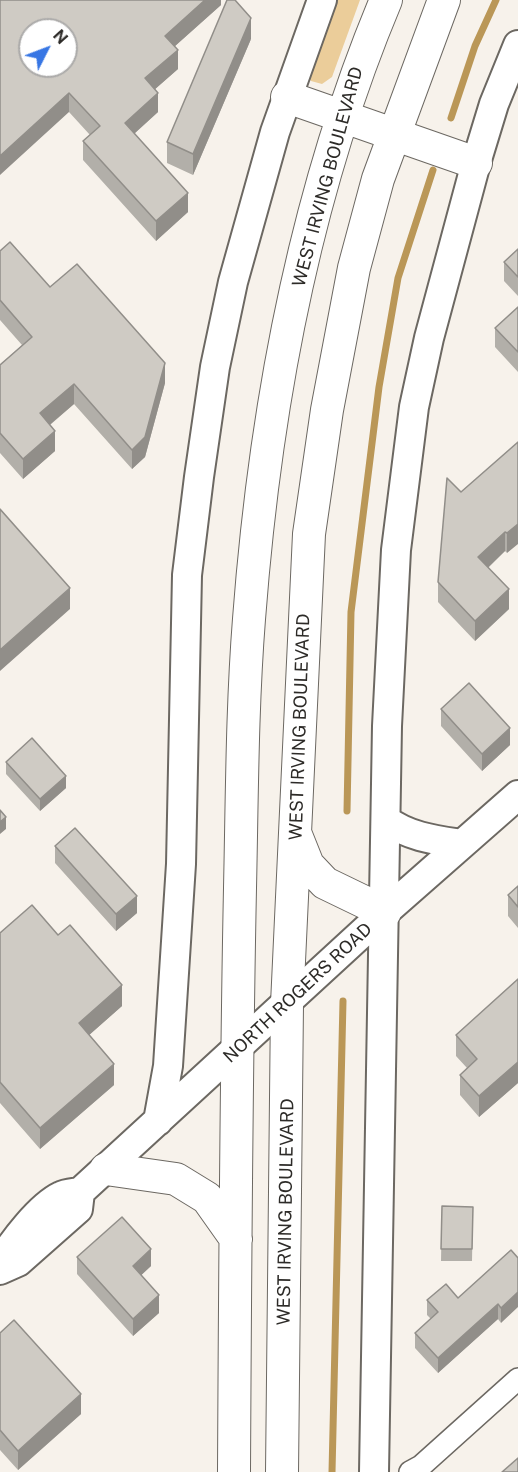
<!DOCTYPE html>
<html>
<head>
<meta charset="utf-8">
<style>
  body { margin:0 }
  #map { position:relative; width:518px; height:1472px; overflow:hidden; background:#f7f2eb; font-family:"Public Sans",sans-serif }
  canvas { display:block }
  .north { position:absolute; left:18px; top:18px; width:60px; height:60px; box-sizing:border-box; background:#fff; border:2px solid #abaaa9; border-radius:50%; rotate:48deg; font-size:16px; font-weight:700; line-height:24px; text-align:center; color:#2d2b28 }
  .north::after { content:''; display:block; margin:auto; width:21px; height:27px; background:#3776e4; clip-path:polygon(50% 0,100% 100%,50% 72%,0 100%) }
</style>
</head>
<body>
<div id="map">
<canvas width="518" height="1472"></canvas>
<div class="north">N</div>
</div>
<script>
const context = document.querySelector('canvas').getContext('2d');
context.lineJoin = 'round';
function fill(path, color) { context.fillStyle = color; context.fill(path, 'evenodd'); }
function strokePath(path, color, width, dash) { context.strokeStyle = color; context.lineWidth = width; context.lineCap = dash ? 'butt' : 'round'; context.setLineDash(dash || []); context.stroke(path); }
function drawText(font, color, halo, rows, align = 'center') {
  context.font = font + ' "Public Sans",sans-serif'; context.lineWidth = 4.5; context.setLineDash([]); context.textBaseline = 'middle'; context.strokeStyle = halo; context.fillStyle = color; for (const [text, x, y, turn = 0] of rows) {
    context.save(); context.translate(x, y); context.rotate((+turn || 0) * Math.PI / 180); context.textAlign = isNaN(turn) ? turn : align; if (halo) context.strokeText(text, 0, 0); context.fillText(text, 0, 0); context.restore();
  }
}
const green = new Path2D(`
  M334,0h26l-28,77 -10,7 -11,-3 -6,-9z`);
const stream = new Path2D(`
  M451,118l24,-72 21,-46
  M347,811l4,-199 28,-225 19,-109 35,-108
  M332,1472l11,-471`);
const street = new Path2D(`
  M410,1472l11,-6 97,-87`);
const secondary = new Path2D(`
  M386,820c23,17 49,20 76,24
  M158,1121l10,-55 13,-202 6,-289 12,-98 16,-110 18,-85 42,-150 47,-132
  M0,1264c11,-21 40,-58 61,-68 5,-3 13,-3 19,-4l305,-280 133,-117
  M0,1270l18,-8 60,-53 2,-17
  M374,1472l13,-746 9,-176 18,-143 15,-69 47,-175 18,-59 24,-59`);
const primary = new Path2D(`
  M287,97l189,66
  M296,835l12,30 17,18 60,29
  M106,1169l70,10 31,19 29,41
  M234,1472c1,-195 2,-389 6,-584 2,-90 2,-180 9,-269 16,-211 55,-424 137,-619
  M282,1472l5,-468 22,-470 18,-124 27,-142 24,-89 66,-179`);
const wall = new Path2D(`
  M0,0h221v5l-46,41 3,23 -23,20 3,23 -24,22 54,78 -32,29 -73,-81v-19l7,-6 -21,-23z
  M251,39l-58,136 -26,-12v-21z
  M518,249v47l-14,-15v-19z
  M0,251l50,36 115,96 -20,74 -13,12 -58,-65 -24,21 5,26 -32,28 -23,-26v-88l22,-20 -22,-25z
  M518,307v65l-23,-25v-19z
  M518,442l-11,111 -2,-2 -17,17 21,41 -34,32 -37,-39v-20l23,-90z
  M441,709l69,36 -28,26 -41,-45z
  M6,762l60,26 -26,23 -34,-37z
  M55,846l82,67 -21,18 -61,-68z
  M518,886v42l-10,-12v-21z
  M0,933l58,2 64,71 -33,29 25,50 -74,64 -40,-46z
  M518,979v104l-39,34 -19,-22v-20l7,-7 -11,-12v-21z
  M442,1206l31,1 -1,54h-31z
  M511,1250l-10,73 -3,-4 -60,54 -23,-25v-15l16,-14 -4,-4v-15l31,-2z
  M77,1257l74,9 -10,9 18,38 -26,23 -56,-62z
  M0,1333l81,81 -63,56 -18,-20z`);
const shadedWall = new Path2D(`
  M205,0h16v5l-56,50v-19z
  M251,18v21l-58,136v-21z
  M178,50v19l-33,29v-20z
  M69,93v19l-69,63v-19z
  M158,93v19l-33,30v-19z
  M188,193v19l-32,29v-20z
  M165,363v20l-20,74 -13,12v-19z
  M74,384v20l-34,29v-20z
  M55,431v20l-32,28v-20z
  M518,524v20l-11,9v-20z
  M505,532v19l-27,26v-20z
  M70,588v21l-70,62v-21z
  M509,589v20l-34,32v-20z
  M510,728v17l-28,26v-17z
  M66,776v12l-26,23v-12z
  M6,817v12l-6,5v-12z
  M137,896v17l-21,18v-17z
  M122,985v21l-43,38v-21z
  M518,1062v21l-39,34v-21z
  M114,1064v21l-74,64v-21z
  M151,1249v17l-18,17v-17z
  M518,1292v15l-17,16v-15z
  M159,1295v18l-26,23v-17z
  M498,1304v15l-60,54v-15z
  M81,1394v20l-63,56v-19z`);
const building = new Path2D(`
  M0,0h205l-40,36 13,14 -33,28 13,15 -33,30 63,70 -32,28 -73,-80 17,-15 -31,-33 -69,63zM30,30h36v36h-36z
  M227,0h8l16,18 -58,136 -26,-12z
  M10,242l40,45 27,-23 88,99 -20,74 -13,13 -58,-66 -34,29 15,18 -32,28 -23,-26v-68l32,-28 -32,-37v-49z
  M518,249v28l-14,-15z
  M518,307v45l-23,-24z
  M518,442v82l-11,9 -2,-1 -27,25 31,32 -34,32 -37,-39 9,-104 14,14z
  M0,509l70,79 -70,62z
  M469,683l41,45 -28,26 -41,-45z
  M32,738l34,38 -26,23 -34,-37z
  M0,810l6,7 -6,5z
  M75,828l62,68 -21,18 -61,-68z
  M518,886v21l-10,-12z
  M32,905l26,30 12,-10 52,60 -43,38 35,41 -74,64 -40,-46v-149z
  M518,979v83l-39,34 -19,-21 17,-16 -21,-24z
  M442,1206l31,1 -1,42h-31z
  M122,1217l29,32 -18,17 26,29 -26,24 -56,-62z
  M511,1250l7,8v34l-17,16 -3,-4 -60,54 -23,-25 23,-21 -11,-12 19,-16 12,14z
  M14,1320l67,74 -63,57 -18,-21v-97z
  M518,1458v14h-16z`);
const streetNames = [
  ["WEST IRVING BOULEVARD",328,177,-75],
  ["WEST IRVING BOULEVARD",300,727,-88],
  ["NORTH ROGERS ROAD",298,993,-43],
  ["WEST IRVING BOULEVARD",286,1212,-89]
];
fill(green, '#ebcd9a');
strokePath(stream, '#ba9757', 7);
strokePath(street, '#6c6862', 24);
strokePath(secondary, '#6c6862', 32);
strokePath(primary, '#6c6862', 34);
strokePath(street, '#fff', 21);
strokePath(secondary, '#fff', 28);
strokePath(primary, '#fff', 32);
fill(wall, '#b2afa9');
fill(shadedWall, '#918e89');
fill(building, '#cfcbc4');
strokePath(building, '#918e89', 1.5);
drawText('18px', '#2d2b28', '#fff', streetNames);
</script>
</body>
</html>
